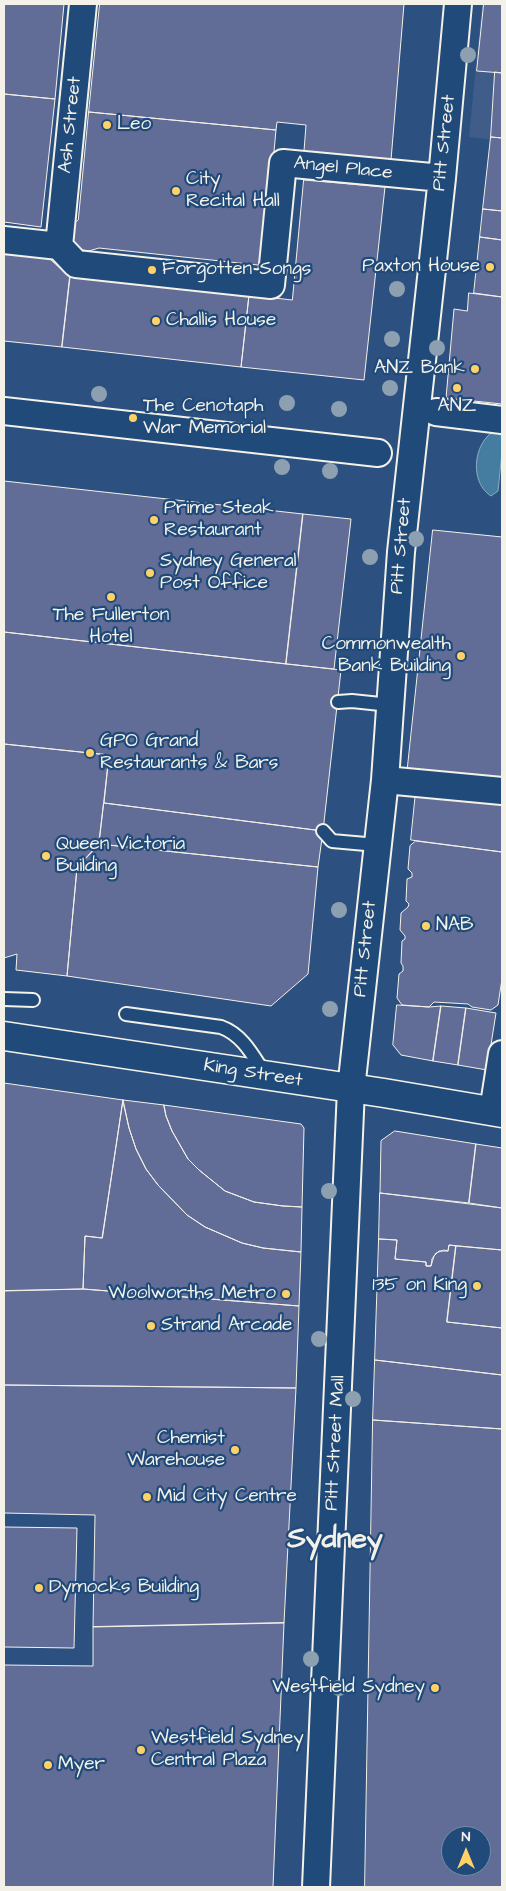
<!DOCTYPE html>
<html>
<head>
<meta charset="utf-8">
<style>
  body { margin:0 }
  #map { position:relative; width:506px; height:1891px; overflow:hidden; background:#2c5180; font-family:"Architects Daughter",sans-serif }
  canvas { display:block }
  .frame { position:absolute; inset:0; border:5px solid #f4f1e8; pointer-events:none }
  .north { position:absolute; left:441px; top:1826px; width:50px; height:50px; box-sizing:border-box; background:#1f4a7a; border:1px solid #748da6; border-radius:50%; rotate:0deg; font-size:14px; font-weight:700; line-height:20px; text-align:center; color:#f4f1e8 }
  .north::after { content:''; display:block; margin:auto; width:18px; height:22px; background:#ffd166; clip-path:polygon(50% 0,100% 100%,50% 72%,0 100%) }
</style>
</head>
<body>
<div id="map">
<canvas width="506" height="1891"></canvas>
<div class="frame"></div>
<div class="north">N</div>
</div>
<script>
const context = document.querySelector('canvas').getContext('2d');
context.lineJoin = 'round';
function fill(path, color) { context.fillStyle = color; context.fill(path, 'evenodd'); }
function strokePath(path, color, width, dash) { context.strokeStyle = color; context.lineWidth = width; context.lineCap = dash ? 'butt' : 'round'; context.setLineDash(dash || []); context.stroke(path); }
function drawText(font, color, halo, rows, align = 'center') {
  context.font = font + ' "Architects Daughter",sans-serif'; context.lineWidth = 4.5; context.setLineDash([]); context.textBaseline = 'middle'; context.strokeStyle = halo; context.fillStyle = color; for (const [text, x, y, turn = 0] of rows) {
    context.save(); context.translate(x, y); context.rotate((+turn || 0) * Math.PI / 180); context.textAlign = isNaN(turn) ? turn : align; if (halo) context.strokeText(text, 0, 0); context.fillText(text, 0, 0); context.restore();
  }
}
const built = new Path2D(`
  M482,4h20v137l-33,-4z`);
const water = new Path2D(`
  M501,428l1,24 -4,39 -7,5c-24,-15 -17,-61 10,-68z`);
const building = new Path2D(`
  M4,4h60l-9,95 -51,-5z
  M100,4h304l-13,156 -87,-9 2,-26 -29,-3 -1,8 -187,-18z
  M484,4h18v69l-25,-2z
  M495,72l7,1v65l-11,-1z
  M4,94l51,5 -14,128 -37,-5z
  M89,112l187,18 -12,129 -2,5 -4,1 -159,-17 -10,3 -12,-2 -7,-10 4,-16 4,-3z
  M491,137l11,1v73l-19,-2z
  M304,180l81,7 -21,193 -123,-13 8,-72 43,5z
  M483,209l19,2v29l-22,-3z
  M480,237l22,3v57l-28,-4z
  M4,247l37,4 29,26 -8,70 -58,-6z
  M70,277l179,18 -8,72 -179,-20z
  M469,293l33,4v107l-56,-6 8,-89 13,2z
  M4,481l299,33 -17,150 -282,-32z
  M303,514l48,5 -17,150 -48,-5z
  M433,530l69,7v246l-95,-8z
  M4,632l337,38 -18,161 -219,-28 5,-48 -105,-11z
  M4,744l105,11 -10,89 -22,24 -10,108 -51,-6 1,-16 -13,4z
  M416,791l86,9v52l-91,-12z
  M104,803l219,28 -5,36 -219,-23z
  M416,841l86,11v127l-4,26 -7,5 -19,-3 -4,-3 -34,-2 -5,5 -27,-2 -5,-7 2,-24 4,-3v-5l-2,-3 1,-22 3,-2v-3l-5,-6 1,-17 7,-6 1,-3 -3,-3 1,-22 5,-2v-4l-4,-4 2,-23z
  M99,844l219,23 -10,107 -37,32 -204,-30 10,-108z
  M397,1005l32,2 12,-1 -8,55 -32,-6 -8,-10z
  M441,1006l25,2 -8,57 -25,-4z
  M466,1008l30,5 -9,57 -29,-5z
  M4,1083l119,17 -21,138 -17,-2 -2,53 -79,2z
  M123,1100l41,5 2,11 6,15 16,28 11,11 26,21 29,11 29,4 19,1 -1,45 -38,-4 -21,-5 -37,-16 -18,-12 -29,-30 -12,-16 -10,-20 -7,-21z
  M123,1100l6,28 7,21 10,20 12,16 29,30 18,12 37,16 21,5 38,4 -2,54 -216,-17 2,-53 17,2z
  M164,1105l137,19 3,4 -2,79 -19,-1 -29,-4 -29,-11 -26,-21 -11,-11 -16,-28 -6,-15z
  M395,1131l81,13 -7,59 -89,-10 1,-52z
  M476,1144l26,4v60l-33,-5z
  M380,1193l122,15v42l-53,-5 -1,6h-9l-5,5 -3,10h-5v-4l-31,-3 2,-19 -18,-1z
  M379,1239l18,1 -2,19 31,3v4h5l1,-7 4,-6 8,-3 4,1 1,-6 7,1 -9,76 55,6v47l-127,-15z
  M456,1246l46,4v78l-55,-6z
  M83,1289l216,17 -3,82 -292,-3v-94z
  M375,1360l127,15v54l-129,-9z
  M4,1385l292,3 -12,235 -191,4 2,-112 -91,-2z
  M373,1420l129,9v458h-137zM451,1836h30v30h-30z
  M4,1527l73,1 -3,120 -70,-1z
  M284,1623l-11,264h-269v-222l89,1v-39z`);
const lane = new Path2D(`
  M338,702l14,-1 38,4
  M323,831l9,10 45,4
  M4,999l29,1
  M126,1014l95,13c22,8 32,29 44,47`);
const street = new Path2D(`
  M4,240l55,6 17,18 195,21 12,-122 159,15
  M59,246l24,-242
  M4,411l374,42
  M436,412l66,8
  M385,780l117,11
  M493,1111l9,-57
  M316,1887l35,-798 34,-309 16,-228 41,-374 16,-174`);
const secondary = new Path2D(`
  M4,1036l380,57 118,20`);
const trees = [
  [468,55],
  [397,289],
  [392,339],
  [437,348],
  [390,388],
  [99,394],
  [287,403],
  [339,409],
  [282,467],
  [330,471],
  [416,539],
  [370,557],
  [339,910],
  [330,1009],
  [329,1191],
  [319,1339],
  [353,1399],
  [311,1659],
  [339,1688]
];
const markers = [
  [107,125,5,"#ffd166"],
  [176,191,5,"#ffd166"],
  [490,267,5,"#ffd166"],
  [152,270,5,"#ffd166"],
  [156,321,5,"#ffd166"],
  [475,369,5,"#ffd166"],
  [457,388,5,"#ffd166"],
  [133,418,5,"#ffd166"],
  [154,520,5,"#ffd166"],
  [150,573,5,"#ffd166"],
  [111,597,5,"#ffd166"],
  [461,656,5,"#ffd166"],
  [90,753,5,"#ffd166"],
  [46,856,5,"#ffd166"],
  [426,926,5,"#ffd166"],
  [477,1286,5,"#ffd166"],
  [286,1294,5,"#ffd166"],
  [151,1326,5,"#ffd166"],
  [235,1450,5,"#ffd166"],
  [147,1497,5,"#ffd166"],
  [39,1588,5,"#ffd166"],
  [435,1688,5,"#ffd166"],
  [141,1750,5,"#ffd166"],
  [48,1765,5,"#ffd166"]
];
const streetNames = [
  ["Ash Street",71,125,-84],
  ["Pitt Street",445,143,-84],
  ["Angel Place",343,169,6],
  ["Pitt Street",402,546,-85],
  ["Pitt Street",366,949,-84],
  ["King Street",253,1074,9],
  ["Pitt Street Mall",336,1443,-87]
];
const poiNames = [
  ["Leo",117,125],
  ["City",186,180],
  ["Recital Hall",186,202],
  ["Paxton House",480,267,"right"],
  ["Forgotten Songs",162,270],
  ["Challis House",166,321],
  ["ANZ Bank",465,369,"right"],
  ["The Cenotaph",143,407],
  ["War Memorial",143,429],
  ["ANZ",457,407,"center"],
  ["Prime Steak",164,509],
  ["Restaurant",164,531],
  ["Sydney General",160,562],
  ["Post Office",160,584],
  ["The Fullerton",111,616,"center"],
  ["Hotel",111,638,"center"],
  ["Commonwealth",451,645,"right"],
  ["Bank Building",451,667,"right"],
  ["GPO Grand",100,742],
  ["Restaurants & Bars",100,764],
  ["Queen Victoria",56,845],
  ["Building",56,867],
  ["NAB",436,926],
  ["135 on King",467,1286,"right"],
  ["Woolworths Metro",276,1294,"right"],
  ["Strand Arcade",161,1326],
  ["Chemist",225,1439,"right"],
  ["Warehouse",225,1461,"right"],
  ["Mid City Centre",157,1497],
  ["Dymocks Building",49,1588],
  ["Westfield Sydney",425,1688,"right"],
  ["Westfield Sydney",151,1739],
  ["Central Plaza",151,1761],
  ["Myer",58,1765]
];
const townNames = [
  ["Sydney",335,1541]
];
fill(built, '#405c89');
fill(water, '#457da1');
strokePath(water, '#8babbd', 1);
fill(building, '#626d97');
strokePath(building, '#f4f1e8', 1);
strokePath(lane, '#f4f1e8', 16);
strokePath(street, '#f4f1e8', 30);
strokePath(secondary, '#f4f1e8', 31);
strokePath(lane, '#1f4a7a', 12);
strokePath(street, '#1f4a7a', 26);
strokePath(secondary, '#1f4a7a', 28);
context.fillStyle = '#8da0b1';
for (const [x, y] of trees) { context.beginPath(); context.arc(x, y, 8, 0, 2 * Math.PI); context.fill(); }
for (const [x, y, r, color] of markers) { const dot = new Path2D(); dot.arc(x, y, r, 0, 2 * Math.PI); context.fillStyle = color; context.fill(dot); strokePath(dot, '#1f4a7a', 2); }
drawText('19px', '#f4f1e8', '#1f4a7a', streetNames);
drawText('19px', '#f4f1e8', '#1f4a7a', poiNames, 'left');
drawText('bold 29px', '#f4f1e8', '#1f4a7a', townNames);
</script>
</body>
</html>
